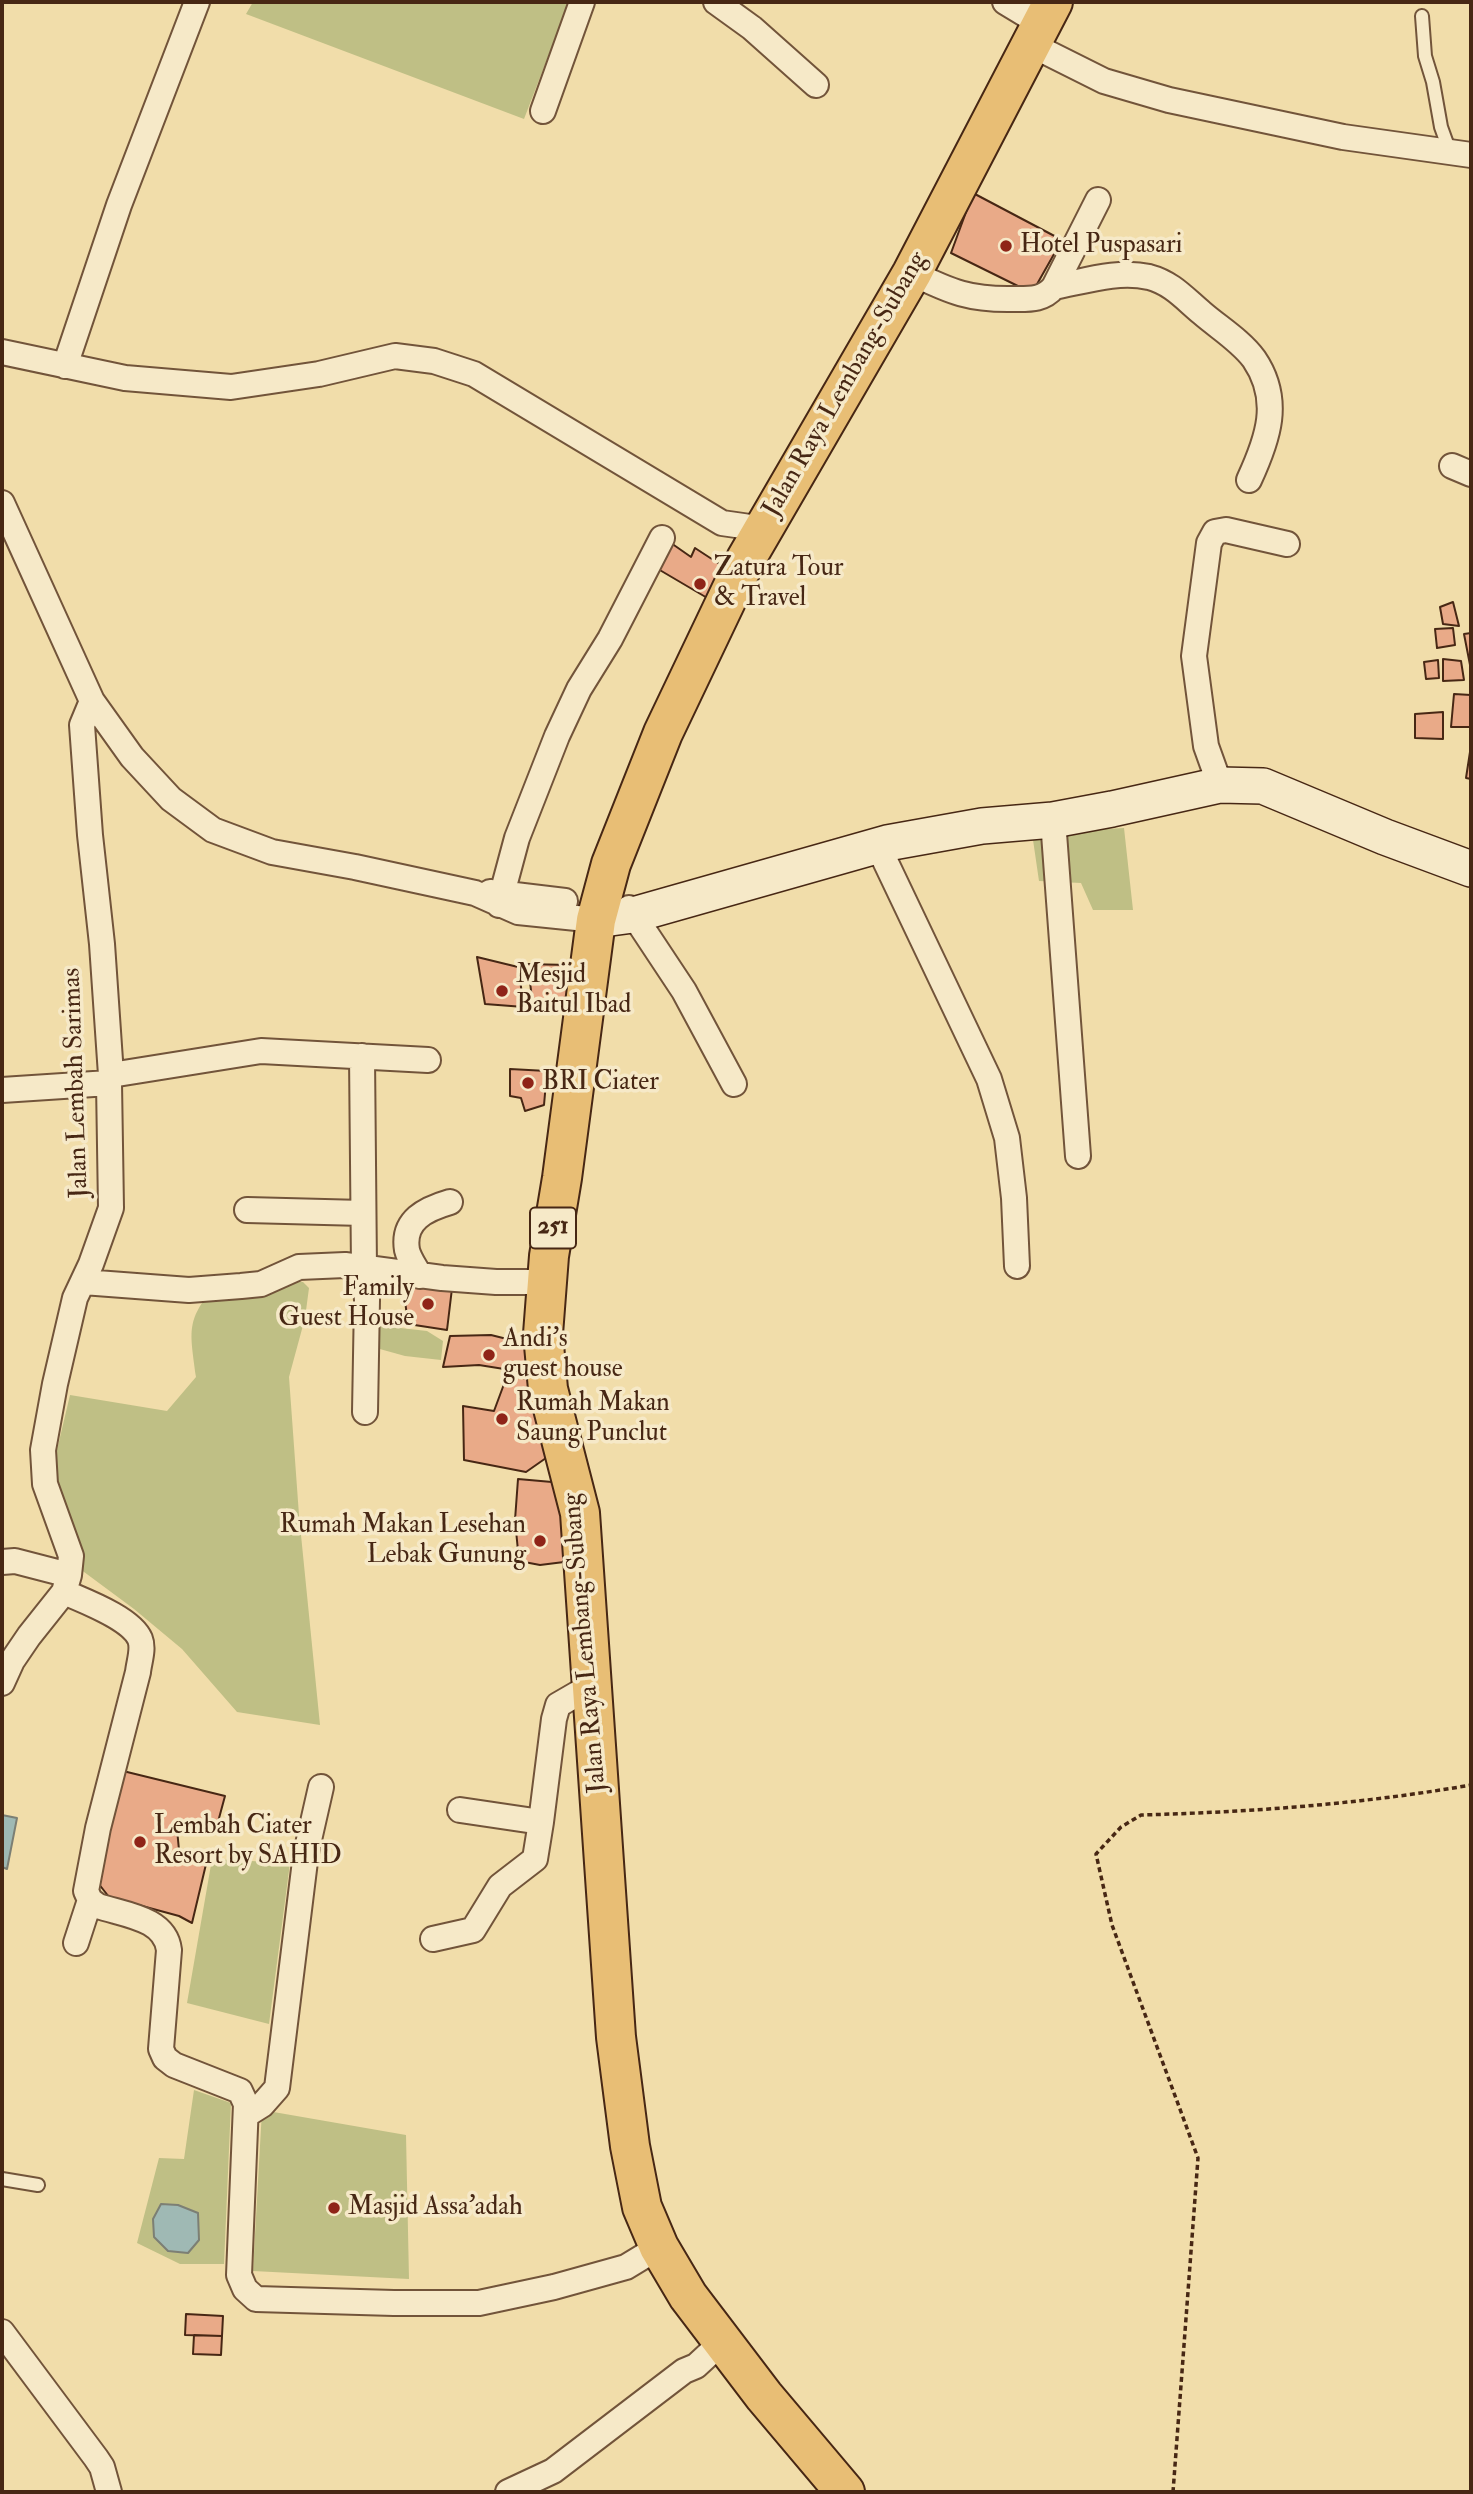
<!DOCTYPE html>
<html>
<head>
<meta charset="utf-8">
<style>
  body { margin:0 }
  #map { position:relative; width:1473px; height:2494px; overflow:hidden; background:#f1ddaa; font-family:"IM FELL Double Pica",serif }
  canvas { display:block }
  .frame { position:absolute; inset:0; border:4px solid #472714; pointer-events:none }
</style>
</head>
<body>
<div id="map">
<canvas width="1473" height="2494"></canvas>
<div class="frame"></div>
</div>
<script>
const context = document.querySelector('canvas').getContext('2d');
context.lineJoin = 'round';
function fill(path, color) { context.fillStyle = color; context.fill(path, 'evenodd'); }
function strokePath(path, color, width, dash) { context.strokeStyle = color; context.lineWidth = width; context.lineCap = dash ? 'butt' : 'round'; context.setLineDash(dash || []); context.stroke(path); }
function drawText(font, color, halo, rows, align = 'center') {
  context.font = font + ' "IM FELL Double Pica",serif'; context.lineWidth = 7; context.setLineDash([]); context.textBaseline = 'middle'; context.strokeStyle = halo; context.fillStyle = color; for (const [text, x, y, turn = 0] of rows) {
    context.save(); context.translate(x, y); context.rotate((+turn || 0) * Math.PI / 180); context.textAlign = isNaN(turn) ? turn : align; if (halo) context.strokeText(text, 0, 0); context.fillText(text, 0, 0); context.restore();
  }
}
const green = new Path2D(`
  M253,2h316l-45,117 -278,-105z
  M1124,828l9,82h-40l-12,-27 -42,-2 -7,-48z
  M218,1282h85l6,6 -4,30 -16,59 10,138 21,210 -83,-13 -55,-63 -48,-40 -58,-43 -24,-95 18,-76 97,16 29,-34c-6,-48 -11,-56 22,-95z
  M374,1325l53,6 16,10 -2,19 -36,-4 -36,-10z
  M212,1859l78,4 -21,161 -82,-21z
  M194,2090l37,13 -7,161h-44l-43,-21 22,-85 25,1z
  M262,2110l144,25 3,144 -156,-8z`);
const water = new Path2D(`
  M2,1815l15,3 -10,51 -5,-2z
  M161,2204l17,1 20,8 1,27 -11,13 -20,-2 -14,-14 -1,-18z`);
const building = new Path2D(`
  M973,193l89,47 -30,53 -81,-40z
  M671,543l20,14 4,-9 29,19 -15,32 -51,-30z
  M1453,602l6,24 -16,-2 -3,-17z
  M1453,628l2,17 -18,3 -2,-19z
  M1471,633v37l-7,-36z
  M1443,659l18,2 3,19 -21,1z
  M1438,660l1,18 -13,1 -2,-17z
  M1454,694l17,1v32h-20z
  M1443,712v27l-28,-1v-24z
  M1470,752h1v27l-5,-1z
  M477,957l41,10 6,40 -39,-3z
  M524,964l46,1 -4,39 -33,3 -3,-25 -10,-3z
  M510,1069l37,2 -3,34 -19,6 -4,-13 -11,-2z
  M453,1280l-6,50 -39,-6 -5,-39z
  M491,1335l40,10 -2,28 -50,-8 -36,2 7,-31z
  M507,1376l31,4 8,78 -20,14 -62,-12 -1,-54 31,5z
  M518,1479l34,3 11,39 1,41 -24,3 -21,-4 -4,-41z
  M123,1771l102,25 -10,37 -38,-4 2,21 28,10 -15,63 -13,-7 -70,-19 -18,-23z
  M186,2314l37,2 -1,20 -37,-1z
  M194,2335l28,1 -1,19 -28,-1z`);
const path = new Path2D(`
  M1173,2492l25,-334 -86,-233 -16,-71 25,-27 20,-12c111,-3 221,-11 330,-30`);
const lane = new Path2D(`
  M1422,16l3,40 8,26 8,45 9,25
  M2,2179l36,6`);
const street = new Path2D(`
  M716,2l36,26 64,57
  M1005,2l38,23
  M1032,45l72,36 65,19 174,37 128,18
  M543,111l39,-109
  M912,273c39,19 58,27 102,26 16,0 29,1 40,-12l44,-87
  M1054,287c31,-6 64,-17 95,-10 23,6 36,22 53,36 16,14 39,28 52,46 28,41 14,80 -5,121
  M2,352l123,26 106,9 88,-13 76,-18 39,5 40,13 248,149 42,6
  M65,366l54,-161 78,-203
  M1452,466l19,8
  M2,503l90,198 40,56 39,42 42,31 59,22 83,15 120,26 43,19 78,8
  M1220,785l-14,-39 -12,-90 15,-113 6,-11 11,-2 61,14
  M1053,820l25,336
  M878,846l111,233 18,59 7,60 3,68
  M490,892l75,9
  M499,905l18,-67 40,-102 22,-47 31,-50 52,-101
  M629,908l55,83 50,93
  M362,1056l2,212 3,32 -2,112
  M111,1075l150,-24 167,9
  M2,1090l107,-7
  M247,1210l116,3
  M420,1276c-4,-8 -11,-17 -13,-26 -5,-30 19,-41 43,-48
  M83,1282l106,8 52,-4 20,-2 38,-17 46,-2 97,13 54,4h52
  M2,1562l13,-1 54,14
  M64,1592c20,9 67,26 76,47 4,10 -1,23 -2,33l-40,156 -12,63 4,9 8,6c27,9 67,12 71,44l-8,99 4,9 9,7 66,26 6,13 -7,171 6,14 11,10 138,4h85l75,-16 72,-20 33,-20
  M2,1683l10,-22 17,-25 35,-44 5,-17 2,-19 -26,-72 -2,-34 12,-66 20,-86 16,-34 20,-56 -2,-125 2,-8 -9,-131 -12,-109 -8,-110 10,-24
  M460,1810l81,12 13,-103 4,-14 19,-11 17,-2
  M433,1939l40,-9 27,-44 35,-27 6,-37
  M76,1943l14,-43
  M246,2115l16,-10 15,-17 29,-235 15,-66
  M2,2332l94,126 6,9 7,25
  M508,2492l45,-21 131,-100 12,-5 26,-24`);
const secondary = new Path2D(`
  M596,920l37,-5 254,-72 95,-17 71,-6 59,-11 108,-24 43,1 122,51 86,32`);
const primary = new Path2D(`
  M845,2492l-81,-96 -76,-100 -29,-49 -17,-40 -12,-61 -14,-109 -36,-524 -32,-124 -5,-55 6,-78 13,-78 34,-258 15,-56 52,-131 83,-174 166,-286 141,-271`);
const markers = [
  [1006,246,7,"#8f2418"],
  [700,584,7,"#8f2418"],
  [502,991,7,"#8f2418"],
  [528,1083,7,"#8f2418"],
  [428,1304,7,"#8f2418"],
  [489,1355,7,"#8f2418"],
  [502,1419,7,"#8f2418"],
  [540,1541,7,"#8f2418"],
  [140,1842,7,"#8f2418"],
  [334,2208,7,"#8f2418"]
];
const shields = [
  [553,1228,46]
];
const shieldNames = [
  ["251",553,1228]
];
const poiNames = [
  ["Hotel Puspasari",1020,246],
  ["Zatura Tour",714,569],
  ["& Travel",714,599],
  ["Mesjid",516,976],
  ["Baitul Ibad",516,1006],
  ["BRI Ciater",542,1083],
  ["Family",414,1289,"right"],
  ["Guest House",414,1319,"right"],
  ["Andi's",503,1340],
  ["guest house",503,1370],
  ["Rumah Makan",516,1404],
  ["Saung Punclut",516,1434],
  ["Rumah Makan Lesehan",526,1526,"right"],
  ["Lebak Gunung",526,1556,"right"],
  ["Lembah Ciater",154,1827],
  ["Resort by SAHID",154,1857],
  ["Masjid Assa'adah",348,2208]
];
const streetNames = [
  ["Jalan Raya Lembang-Subang",846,385,-60],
  ["Jalan Lembah Sarimas",77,1083,-92],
  ["Jalan Raya Lembang-Subang",586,1643,-95]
];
fill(green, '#bfbf85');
fill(water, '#9fb9b4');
strokePath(water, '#7c7f74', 2);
fill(building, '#e9aa88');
strokePath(building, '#472714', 2);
strokePath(lane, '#72543a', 16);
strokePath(street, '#72543a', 28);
strokePath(secondary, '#472714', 38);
strokePath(primary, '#472714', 42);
strokePath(path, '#472714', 3.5, [5, 3.5]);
strokePath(lane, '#f6e9c8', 12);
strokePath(street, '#f6e9c8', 24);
strokePath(secondary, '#f6e9c8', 35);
strokePath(primary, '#e8be75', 38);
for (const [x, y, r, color] of markers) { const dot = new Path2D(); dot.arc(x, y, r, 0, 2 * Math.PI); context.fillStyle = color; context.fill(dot); strokePath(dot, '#f6e9c8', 2.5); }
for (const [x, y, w] of shields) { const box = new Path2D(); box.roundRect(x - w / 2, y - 20.5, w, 41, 5); context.fillStyle = '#f6e9c8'; context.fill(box); strokePath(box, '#472714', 2); }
drawText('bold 24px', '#472714', null, shieldNames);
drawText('26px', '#472714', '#f6e9c8', poiNames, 'left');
drawText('26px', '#472714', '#f6e9c8', streetNames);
</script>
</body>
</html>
